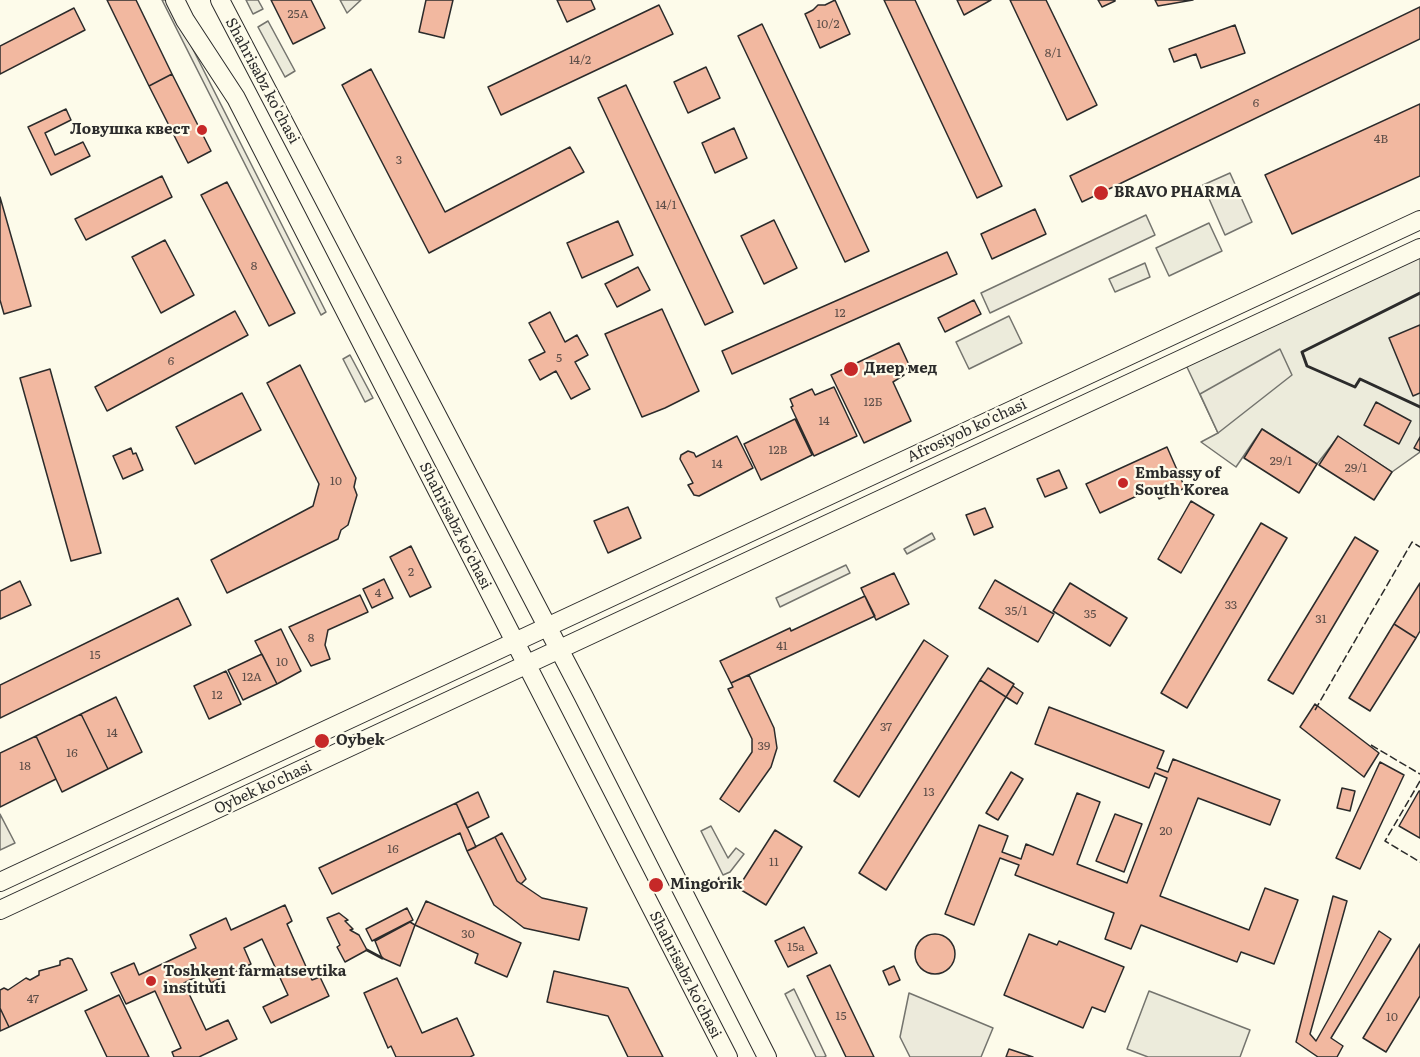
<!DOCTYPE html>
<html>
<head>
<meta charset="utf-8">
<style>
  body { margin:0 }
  canvas { display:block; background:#fdfbea }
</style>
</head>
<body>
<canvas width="1420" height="1057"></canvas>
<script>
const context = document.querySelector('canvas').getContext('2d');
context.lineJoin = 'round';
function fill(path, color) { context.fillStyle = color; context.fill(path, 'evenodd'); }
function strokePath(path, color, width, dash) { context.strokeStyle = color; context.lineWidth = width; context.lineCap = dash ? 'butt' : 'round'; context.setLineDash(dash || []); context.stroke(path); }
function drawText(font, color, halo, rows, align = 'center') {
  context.font = font + ' Literata,serif'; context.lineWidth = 4.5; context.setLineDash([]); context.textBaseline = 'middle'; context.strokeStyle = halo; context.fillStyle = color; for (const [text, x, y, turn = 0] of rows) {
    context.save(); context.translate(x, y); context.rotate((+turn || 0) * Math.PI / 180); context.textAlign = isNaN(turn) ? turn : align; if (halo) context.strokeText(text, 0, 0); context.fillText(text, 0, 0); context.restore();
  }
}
const green = new Path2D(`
  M246,0h12l5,9 -10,5z
  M268,21l27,50 -10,6 -27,-50z
  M1209,223l13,28 -53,25 -13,-28z
  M1420,257v195l-28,20 -54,-35 -21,27 -55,-35 -26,38 -35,-25 17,-9 -32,-68z
  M1145,263l5,14 -35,15 -6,-13z
  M1009,316l13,27 -53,26 -13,-27z
  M1149,991l101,39 -10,27h-92l-21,-8z`);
const parking = new Path2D(`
  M162,0h6l158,312 -5,3z
  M340,0h21l-14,13z
  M1230,173l22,49 -27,13 -22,-50z
  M1146,215l9,20 -165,78 -9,-20z
  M1280,349l12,26 -74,58 -18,-39z
  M350,355l23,43 -8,4 -22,-43z
  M932,533l3,6 -28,15 -3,-5z
  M846,565l4,8 -70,34 -4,-9z
  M0,814l15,29 -15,7z
  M711,826l17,32 8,-10 8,6 -14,18 -7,3 -22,-44z
  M794,989l32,67 -2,1h-8l-31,-63z
  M909,993l84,35 -12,29h-71l-10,-20z`);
const building = new Path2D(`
  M107,0h29l36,74 -23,12z
  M271,0h40l14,28 -32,16z
  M426,0h27l-9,38 -25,-6z
  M557,0h34l4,9 -28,13z
  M835,0l15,34 -30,14 -15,-34 8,-4 5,-5h7z
  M884,0h31l87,186 -25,12z
  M957,0h34l-27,15z
  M1010,0h36l51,105 -30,15z
  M1098,0h17v1l-13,6z
  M1155,0h38l-35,6z
  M659,5l14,29 -172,81 -13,-28z
  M1420,7v32l-338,163 -12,-26z
  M74,8l11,22 -85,44v-28z
  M762,24l107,227 -24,11 -107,-226z
  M1235,25l10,28 -44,15 -5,-14 -22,8 -5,-13z
  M706,67l14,31 -32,15 -14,-31z
  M371,69l74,143 125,-65 14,25 -155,81 -87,-168z
  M172,74l39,77 -23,12 -39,-77z
  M626,85l107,227 -28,13 -107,-227z
  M1420,104v72l-128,58 -27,-59z
  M66,109l5,11 -26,13 10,22 28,-13 7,14 -39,19 -23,-48z
  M734,128l13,30 -32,15 -13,-30z
  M162,176l10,21 -86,43 -11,-21z
  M227,182l68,131 -26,13 -68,-131z
  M0,197l31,109 -27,8 -4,-14z
  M1035,209l11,25 -54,25 -11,-25z
  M774,220l23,48 -33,16 -23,-48z
  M618,221l15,34 -51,23 -15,-35z
  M165,240l29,55 -33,18 -29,-56z
  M947,252l10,22 -225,100 -10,-23z
  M638,267l12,23 -33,17 -12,-23z
  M974,300l7,14 -36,18 -7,-14z
  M662,309l37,82 -34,17 -23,9 -37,-83z
  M235,311l13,24 -141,76 -12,-24z
  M550,312l15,30 12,-7 11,20 -13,7 15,27 -19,10 -15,-28 -16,9 -11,-20 16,-8 -16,-29z
  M1420,325v68l-7,3 -24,-58z
  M899,343l11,24 -8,4 2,4 -11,7 18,39 -47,22 -33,-68z
  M300,365l56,113 -2,9 3,8 -9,30 -7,5 -3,9 -111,54 -16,-33 102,-54 6,-22 -52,-101z
  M50,369l51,184 -30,8 -51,-183z
  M834,387l23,49 -43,20 -23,-49 2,-1 -3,-7 22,-10 3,6z
  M242,393l19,37 -66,34 -19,-37z
  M1376,402l35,19 -12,23 -35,-19z
  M795,419l17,36 -51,25 -17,-36z
  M1262,429l55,35 -18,29 -55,-35z
  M737,436l16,32 -54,28 -5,-1 -6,-10 5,-2 -13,-24 1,-4 7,-4 6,2 2,4z
  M1338,436l54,36 -18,28 -55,-35z
  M1420,437v14l-6,-3z
  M1167,447l18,41 -26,11 -5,-11 -54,25 -14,-29z
  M131,448l2,6 3,-1 7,17 -20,9 -10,-23z
  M1059,470l8,18 -22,9 -8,-18z
  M1191,501l23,14 -33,58 -23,-14z
  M628,507l13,31 -33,15 -14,-32z
  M985,508l8,19 -19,8 -8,-20z
  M1261,523l26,15 -100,170 -26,-15z
  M1355,537l23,14 -85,143 -25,-14z
  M411,546l20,41 -21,10 -20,-40z
  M894,573l15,31 -33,16 -15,-32z
  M384,579l9,19 -21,10 -9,-19z
  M995,580l59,34 -16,28 -59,-34z
  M20,581l11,24 -31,14v-28z
  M1070,583l57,35 -17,28 -57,-35z
  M1420,583v48l-4,7 -22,-14z
  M360,595l8,17 -40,18 -3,15 5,14 -19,7 -22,-39z
  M865,596l10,20 -144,67 -11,-22 70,-33 1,3z
  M178,598l13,27 -191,93v-33z
  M1394,624l22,14 -46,73 -21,-13z
  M281,629l20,42 -24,13 -22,-43z
  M924,640l24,16 -89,141 -25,-16z
  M262,654l15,30 -34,16 -15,-30z
  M988,668l26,16 -8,13 -26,-17z
  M226,671l15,33 -32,15 -15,-33z
  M749,675l25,53 3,20 -6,19 -32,45 -19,-13 32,-47v-13l-24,-50 5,-2 -2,-4z
  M980,680l26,17 -120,193 -27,-17z
  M1013,686l10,7 -6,11 -11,-7z
  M116,697l26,55 -34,17 -27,-55z
  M1315,704l64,49 -15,24 -64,-50z
  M1049,707l115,44 -7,17 11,4 5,-13 107,41 -10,25 -72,-27 -38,98 89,34 16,-42 33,12 -24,64 -33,-12 -4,10 -96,-37 -10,24 -26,-10 9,-26 -99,-38 4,-10 -19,-7 -26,67 -29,-11 34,-89 29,11 -6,16 19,7 5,-15 27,11 24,-62 23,9 -23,62 50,19 40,-105 -12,-5 -6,15 -114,-44z
  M81,714l27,55 -46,23 -26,-56z
  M36,736l20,43 -56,28v-54z
  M1380,762l24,13 -44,94 -24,-11z
  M1011,772l12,7 -25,41 -12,-7z
  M1342,788l13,3 -5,20 -13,-3z
  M1419,791h1v47l-21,-12z
  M478,792l11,25 -22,11 -11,-25z
  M456,803l20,44 -9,4 -7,-18 -128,61 -13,-26z
  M1115,814l27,10 -18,48 -28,-11z
  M775,830l27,17 -36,58 -28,-17z
  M502,833l24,46 -5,5 -4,-3 -22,-44z
  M495,837l22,44 25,17 45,10 -8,32 -55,-12 -30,-23 -27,-54z
  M1333,896l14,5 -37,133 6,7 63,-110 12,8 -60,99 12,8 -6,11h-19l-22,-15z
  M426,901l95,42 -14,34 -32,-14 3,-9 -63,-29z
  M285,905l7,16 -5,3 25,56 8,-3 9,19 -58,27 -8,-16 25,-12 -26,-56 -18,9 7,16 -40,19 -5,-11 -22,11 22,47 22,-10 9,19 -38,18h-25l-2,-5 9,-4 -26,-57 -29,13 -15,-31 23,-10 5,12 57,-27 -6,-13 36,-17 5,12z
  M407,908l6,12 -41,21 -6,-12z
  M339,913l9,7 -3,1 8,8 -3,1 9,5 8,15 -22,12 -8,-15 3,-2 -13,-27z
  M410,922l5,3 -15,41 -18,-8 -7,-17z
  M804,927l13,26 -29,14 -13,-26z
  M1029,934l28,11 2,-4 65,26 -19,45 -13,-5 -9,21 -79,-33z
  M915 954a20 20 0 1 1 40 0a20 20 0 1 1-40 0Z
  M1420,944v52l-34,56 -23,-14z
  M68,958l4,1 15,31 -78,37 -9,-19v-18l4,-2 4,2 18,-12 4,2 9,-5v-4l21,-6v-4z
  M830,965l44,92h-28l-39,-81z
  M894,966l6,14 -11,5 -6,-14z
  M554,971l74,17 35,69h-35l-20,-41 -61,-14z
  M397,978l25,55 35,-15 17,37 -4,2h-74l-5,-11 -3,2 -24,-55z
  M119,995l30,62h-42l-22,-46z
  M0,1008l9,19 -9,4z
  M1009,1049l24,8h-27z`);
const primary = new Path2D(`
  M175,0l10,20 51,78 492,959
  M220,0l363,695 184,362
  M0,882l1420,-662
  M0,910l1420,-662`);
const fence = new Path2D(`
  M1315,710l97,-168 8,5
  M1371,745l49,29
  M1420,781l-35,60 35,21`);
const wall = new Path2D(`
  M1420,293l-118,59 5,14 48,21 5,-8 60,28
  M367,950l15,8`);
const markers = [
  [202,130,6,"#c62828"],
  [1101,193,8,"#c62828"],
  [851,369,8,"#c62828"],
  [1123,483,6,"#c62828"],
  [322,741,8,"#c62828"],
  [656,885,8,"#c62828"],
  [151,981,6,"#c62828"]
];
const numberNames = [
  ["25А",298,14],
  ["10/2",828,24],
  ["8/1",1053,53],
  ["14/2",580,60],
  ["6",1256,103],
  ["4B",1381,139],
  ["3",399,160],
  ["14/1",666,205],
  ["8",254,266],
  ["12",840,313],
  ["5",559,358],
  ["6",171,361],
  ["12Б",873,402],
  ["14",824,421],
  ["12B",778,450],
  ["29/1",1281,461],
  ["14",717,464],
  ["29/1",1356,468],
  ["10",336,481],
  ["2",411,572],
  ["4",378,593],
  ["33",1231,605],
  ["35/1",1016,611],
  ["35",1090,614],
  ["31",1321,619],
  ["8",311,638],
  ["41",782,646],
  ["15",95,655],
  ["10",282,662],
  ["12A",252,677],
  ["12",217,695],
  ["37",886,727],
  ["14",112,733],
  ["39",764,746],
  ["16",72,753],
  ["18",25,766],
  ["13",929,792],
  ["20",1166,831],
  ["16",393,849],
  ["11",774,862],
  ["30",468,934],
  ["15a",796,947],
  ["47",33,999],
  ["15",841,1016],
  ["10",1392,1017]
];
const streetNames = [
  ["Shahrisabz ko'chasi",262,81,62],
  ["Afrosiyob ko'chasi",967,431,-25],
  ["Shahrisabz ko'chasi",455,526,63],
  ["Oybek ko'chasi",263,788,-25],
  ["Shahrisabz ko'chasi",685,975,63]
];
const poiNames = [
  ["Ловушка квест",190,130,"right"],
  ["BRAVO PHARMA",1114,193],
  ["Диер мед",864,369],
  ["Embassy of",1135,474],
  ["South Korea",1135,491],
  ["Oybek",336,741],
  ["Mingoʻrik",670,885],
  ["Toshkent farmatsevtika",163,972],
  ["instituti",163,989]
];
fill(green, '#ecebdb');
strokePath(green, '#74746e', 1.5);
fill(parking, '#eceadb');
strokePath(parking, '#74746e', 1.5);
fill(building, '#f2b8a0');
strokePath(building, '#2b2b2b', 1.5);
strokePath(primary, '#2b2b2b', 20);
strokePath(primary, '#fdfbea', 18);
strokePath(fence, '#2b2b2b', 1.5, [8, 3]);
strokePath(wall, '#2b2b2b', 3);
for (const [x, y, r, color] of markers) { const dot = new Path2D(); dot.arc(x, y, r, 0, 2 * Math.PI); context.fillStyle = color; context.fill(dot); strokePath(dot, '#fdfbea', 2); }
drawText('12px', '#5d4e48', null, numberNames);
drawText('15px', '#2b2b2b', '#fdfbea', streetNames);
drawText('bold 15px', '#2b2b2b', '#fdfbea', poiNames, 'left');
</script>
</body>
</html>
